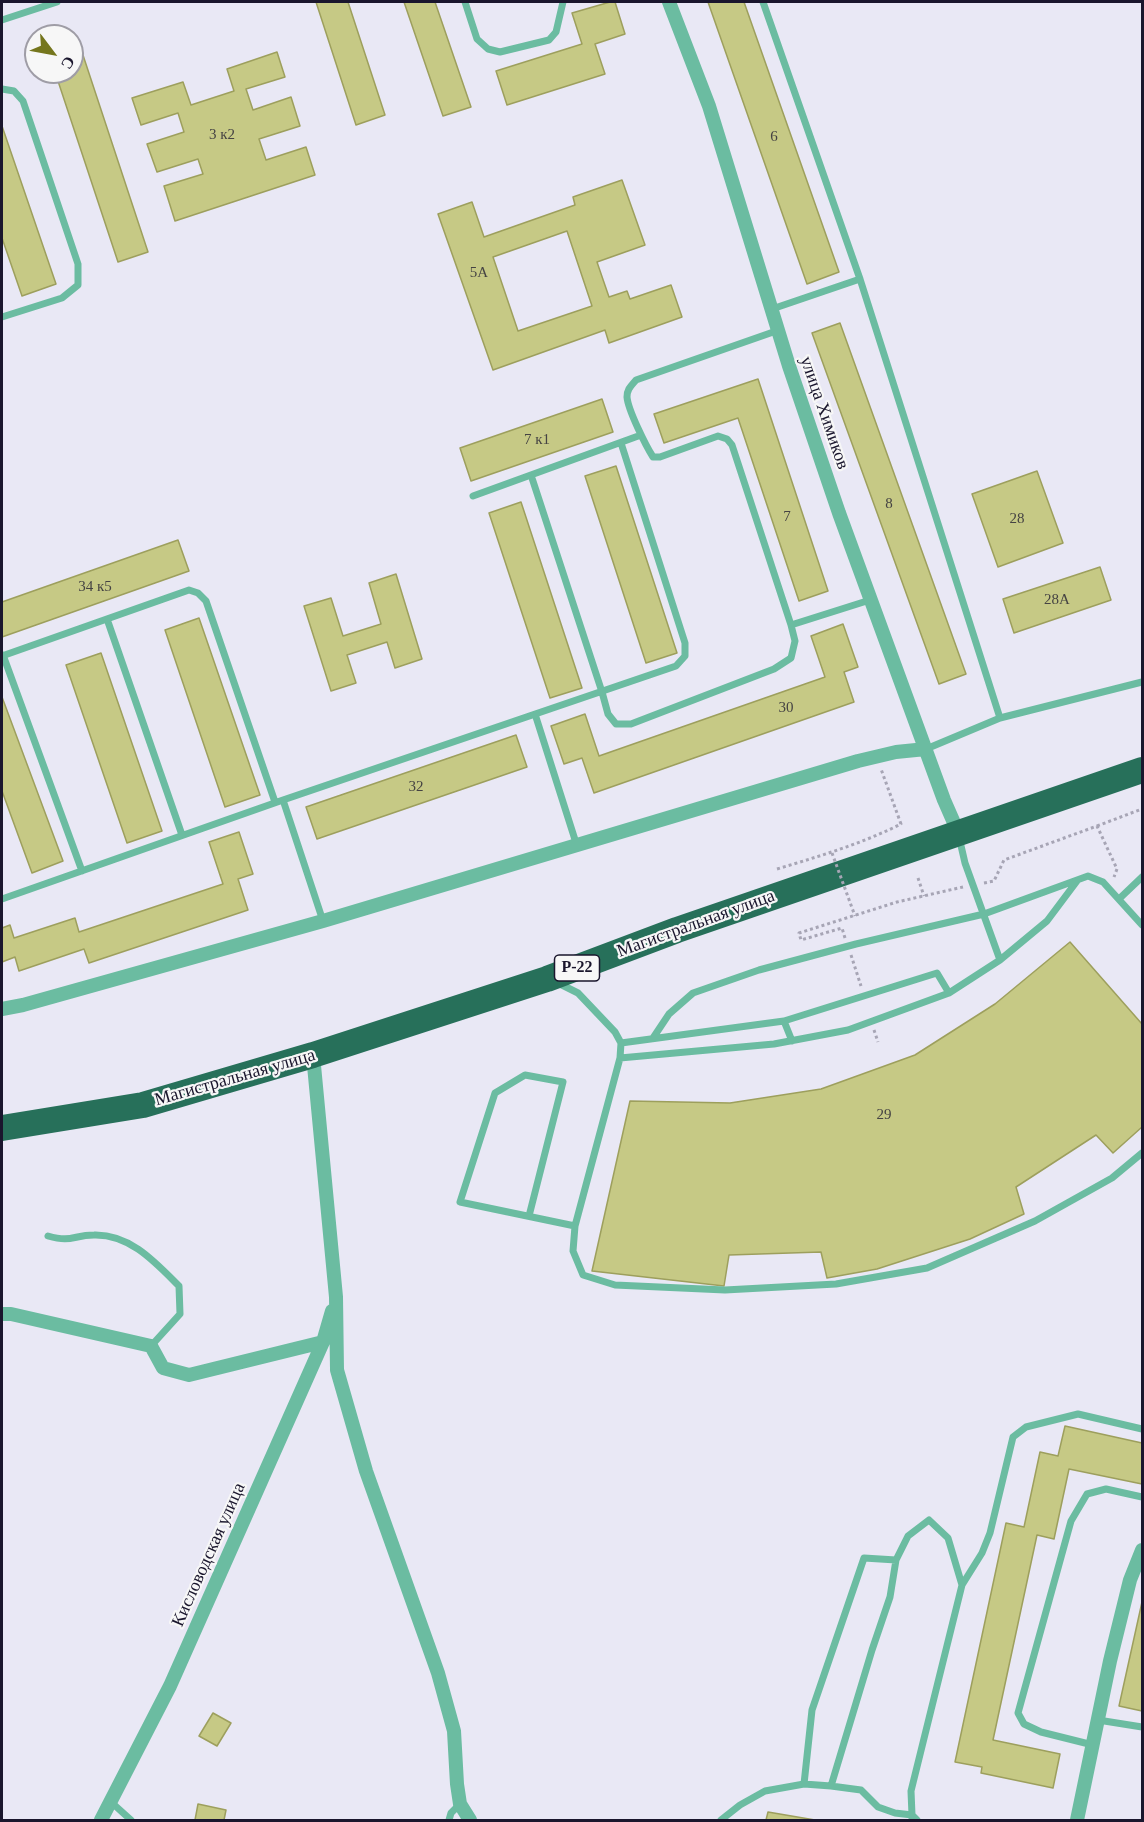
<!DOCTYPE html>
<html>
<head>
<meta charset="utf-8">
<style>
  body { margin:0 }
  #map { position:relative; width:1144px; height:1822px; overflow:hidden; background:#e9e8f5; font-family:"Times New Roman",serif }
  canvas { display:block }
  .frame { position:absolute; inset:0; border:3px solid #1a162d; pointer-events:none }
  .north { position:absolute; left:24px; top:24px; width:60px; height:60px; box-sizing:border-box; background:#f7f7f7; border:2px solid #9f9da6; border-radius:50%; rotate:122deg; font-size:16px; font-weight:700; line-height:24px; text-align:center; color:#1a162d }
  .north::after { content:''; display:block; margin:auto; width:21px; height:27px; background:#75761d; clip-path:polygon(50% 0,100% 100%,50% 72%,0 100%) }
</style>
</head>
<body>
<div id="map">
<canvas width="1144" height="1822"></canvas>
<div class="frame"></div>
<div class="north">С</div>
</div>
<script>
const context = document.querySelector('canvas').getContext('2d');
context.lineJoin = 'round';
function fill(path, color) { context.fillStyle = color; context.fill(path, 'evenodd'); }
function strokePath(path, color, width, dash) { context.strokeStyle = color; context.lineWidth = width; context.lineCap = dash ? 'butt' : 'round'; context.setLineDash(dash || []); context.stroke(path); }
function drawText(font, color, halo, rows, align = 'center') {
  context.font = font + ' "Times New Roman",serif'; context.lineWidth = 4.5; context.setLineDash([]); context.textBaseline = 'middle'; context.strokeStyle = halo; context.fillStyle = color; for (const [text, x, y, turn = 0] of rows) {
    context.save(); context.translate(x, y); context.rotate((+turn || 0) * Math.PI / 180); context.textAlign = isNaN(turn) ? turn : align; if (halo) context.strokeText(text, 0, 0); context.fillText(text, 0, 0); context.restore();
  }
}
const building = new Path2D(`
  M316,2h32l37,113 -29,10z
  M404,2h31l36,105 -28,9z
  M610,2h5l10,32 -30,10 10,30 -98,31 -11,-34 86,-27 -10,-31z
  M708,2h36l95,270 -32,12z
  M79,43l69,209 -30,10 -63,-190h17v-27z
  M277,52l8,25 -39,12 7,21 38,-13 9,29 -41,13 7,21 40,-13 9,28 -140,46 -11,-35 39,-12 -5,-15 -41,13 -10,-28 37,-12 -6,-19 -37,12 -9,-27 51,-16 8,23 43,-14 -7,-22z
  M2,126l54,158 -34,12 -20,-58z
  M622,180l23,65 -48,17 12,35 18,-6 3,8 41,-14 11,32 -73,26 -4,-13 -112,40 -55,-156 34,-12 12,35 91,-32 -2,-8zM567,231l25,75 -74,25 -25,-74z
  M840,323l126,351 -27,10 -127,-351z
  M758,379l70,212 -29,10 -61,-183 -74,25 -10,-29z
  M602,399l11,33 -142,49 -11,-33z
  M616,466l61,187 -31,10 -61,-187z
  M1037,471l26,72 -65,24 -26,-73z
  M521,502l61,186 -32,10 -61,-185z
  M178,540l11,31 -187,66v-35z
  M1100,567l11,33 -97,33 -11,-34z
  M396,574l26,85 -27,9 -8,-26 -40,13 9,28 -25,8 -27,-85 27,-8 12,38 38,-12 -12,-41z
  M199,618l61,177 -35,12 -60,-177z
  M843,624l15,43 -14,5 10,30 -260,91 -12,-35 -18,6 -13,-38 34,-12 14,42 226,-79 -14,-41z
  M101,653l61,178 -35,12 -61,-178z
  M2,697l61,164 -31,12 -30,-82z
  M516,735l11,32 -210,72 -11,-32z
  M239,832l14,42 -15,5 10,31 -159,53 -5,-14 -65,22 -4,-14 -13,5v-34l8,-3 4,13 61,-20 4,14 144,-48 -14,-42z
  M1070,942l72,82v103l-29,26 -17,-18 -80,52 8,27 -54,25 -93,30 -50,9 -6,-26 -92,3 -5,31 -132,-15 38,-170 100,2 91,-14 94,-34 80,-51z
  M1065,1426l77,17v41l-73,-15 -15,70 -17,-4 -44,205 67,14 -7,34 -72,-15 1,-6 -27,-5 51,-239 18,4 16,-75 18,4z
  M1142,1602v109l-23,-5z
  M213,1713l18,10 -14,23 -18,-10z
  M198,1804l28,6 -2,10h-29z
  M768,1812l47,8h-49z`);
const path = new Path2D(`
  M1097,826l45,-17
  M777,869c43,-13 84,-25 124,-45l-20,-55
  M918,878l6,18
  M984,883l10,-2 10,-21 93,-34 20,43 -3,8
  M845,938l-3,-10 -41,12 -2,-7 98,-31 66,-15
  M851,955l10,31
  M874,1030l4,12`);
const lane = new Path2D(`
  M465,2l12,37 11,10 12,3 49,-12 7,-8 7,-30
  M763,2l97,277 140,439
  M2,20l55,-18
  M2,89l12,2 9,10 55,163v21l-16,13 -60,19
  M772,309l88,-30
  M779,330l-143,50c-5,6 -9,9 -9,17 1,13 19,49 26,60h7l58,-21 9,3 5,6 59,180
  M531,475l71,217 6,22 8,10h15l143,-55 17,-11 4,-17 -4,-16 79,-25
  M473,496l168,-61
  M107,619l75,216
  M3,655l79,216
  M2,656l187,-66 9,3 8,8 69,201
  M535,714l42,132
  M926,749l74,-31 142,-36
  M283,800l40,121
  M2,899l281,-99 393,-134 9,-10v-13l-64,-200
  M1119,899l23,-22
  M1000,960l47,-39 30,-40
  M558,983l20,10 37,39 6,11 -1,15 -45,168 -2,25 10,24 32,10 110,5 111,-6 91,-16 108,-47 77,-43 30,-25
  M653,1038l16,-24 24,-21 66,-23 97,-26 128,-30 104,-38 15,6 39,43
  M792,1041l-8,-20 153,-48 12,20
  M621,1043l163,-22
  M620,1058l154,-14 74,-14 101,-37 51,-33 -35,-97 -6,-26
  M529,1216l34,-134 -38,-7 -30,18 -35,109 115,24
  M48,1236c24,7 25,-1 46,-1 36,-1 61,27 85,51l1,28 -29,32
  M896,1560l-32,-2 -52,152 -8,74 27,2 41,-136 18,-53 6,-37 12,-24 21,-16 19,18 14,47 -51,206 1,24 5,5
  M962,1585l20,-32 8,-20 23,-96 13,-10 52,-13 64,15
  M1098,1720l44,7
  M1093,1745l-52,-13 -17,-8 -6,-11 53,-192 16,-27 19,-5 36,8
  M831,1786l30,4 17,17 17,6 17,2v5
  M111,1802l20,18
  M449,1820l2,-7 9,-9
  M721,1820l19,-15 25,-14 39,-7`);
const street = new Path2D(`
  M669,2l40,104 80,260 50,147 105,287 14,32
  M2,1009l21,-4 300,-84 535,-160 38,-9 30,-3
  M313,1055l23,242 1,73 29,101 72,202 16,58 3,53 3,20 10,16
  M2,1314h9l140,32 12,22 26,7 134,-33
  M101,1820l69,-134 153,-344 9,-31
  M1077,1820l33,-159 20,-81 12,-30`);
const highway = new Path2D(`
  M2,1128l141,-23 170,-50 234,-76 130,-49 465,-160`);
const pathBridge = new Path2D(`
  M832,853l23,63`);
const numberNames = [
  ["3 к2",222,135],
  ["6",774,137],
  ["5А",479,273],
  ["7 к1",537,440],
  ["8",889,504],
  ["7",787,517],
  ["28",1017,519],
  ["34 к5",95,587],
  ["28А",1057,600],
  ["30",786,708],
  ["32",416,787],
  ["29",884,1115]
];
const shields = [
  [577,968,45]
];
const shieldNames = [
  ["Р-22",577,968]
];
const streetNames = [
  ["улица Химиков",824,413,71],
  ["Магистральная улица",696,924,-20],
  ["Магистральная улица",235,1078,-16],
  ["Кисловодская улица",209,1555,-66]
];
fill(building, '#c6c985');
strokePath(building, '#9d9f5d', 1.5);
strokePath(path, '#a7a5b5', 3, [3, 3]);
strokePath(lane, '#6bbca1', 7);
strokePath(street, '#6bbca1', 14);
strokePath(highway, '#27705a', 26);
strokePath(pathBridge, '#a7a5b5', 3, [3, 3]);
drawText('15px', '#454343', null, numberNames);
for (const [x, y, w] of shields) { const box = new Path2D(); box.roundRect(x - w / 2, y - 13, w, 26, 4.5); context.fillStyle = '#f7f7f7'; context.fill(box); strokePath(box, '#1a162d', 1.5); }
drawText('bold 16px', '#1a162d', null, shieldNames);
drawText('18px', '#1a162d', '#f7f7f7', streetNames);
</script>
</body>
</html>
